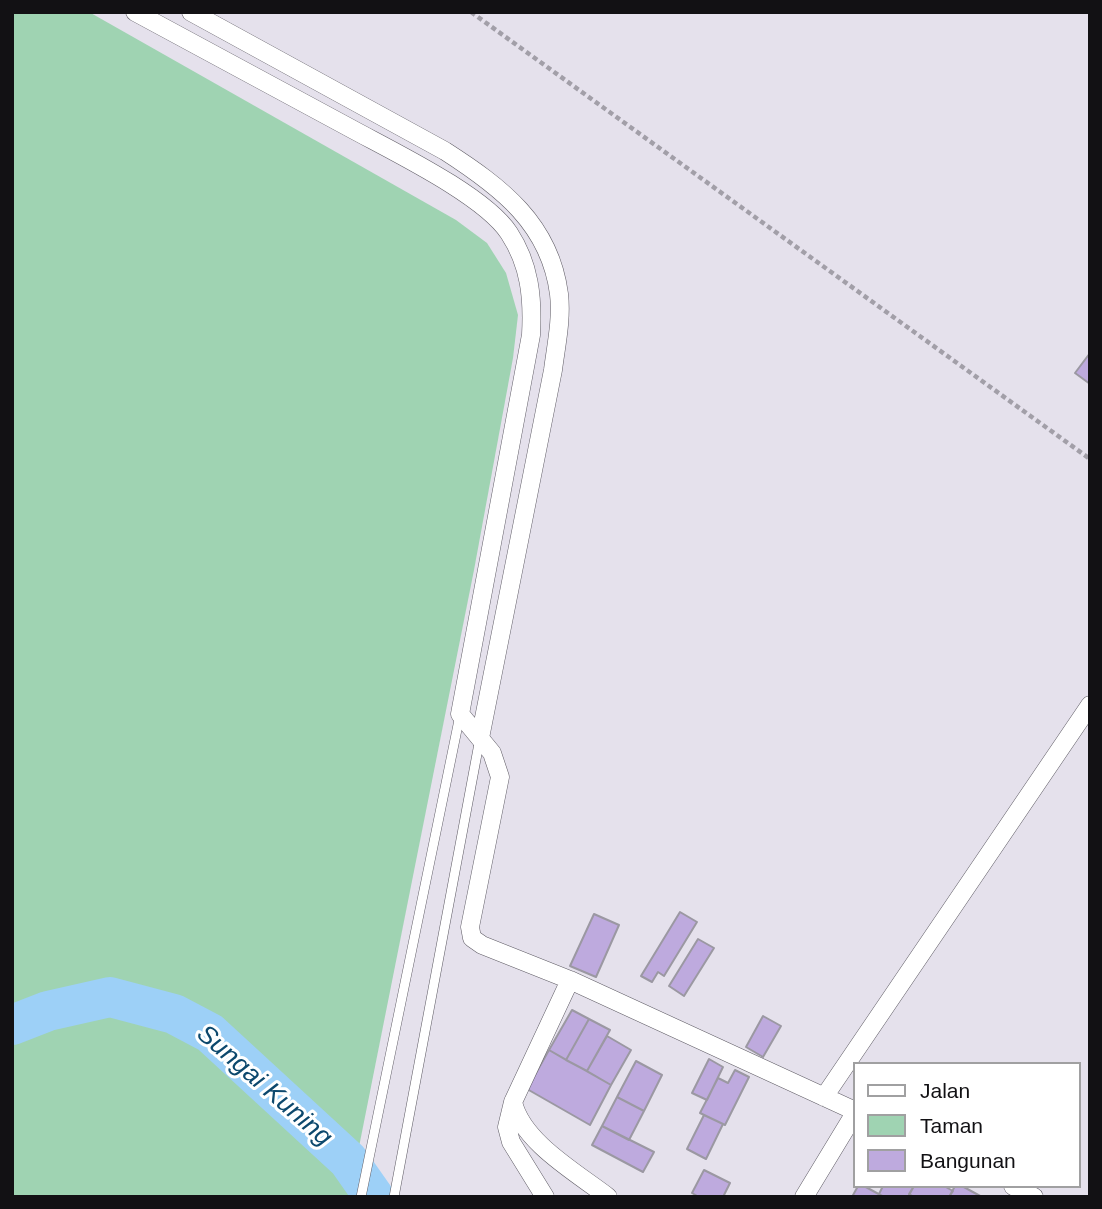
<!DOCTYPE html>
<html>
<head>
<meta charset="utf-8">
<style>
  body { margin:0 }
  #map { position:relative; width:1102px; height:1209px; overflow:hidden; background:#e5e1ec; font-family:Arial,sans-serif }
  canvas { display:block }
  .frame { position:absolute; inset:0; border:14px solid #121114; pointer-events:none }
  .legend { position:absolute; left:853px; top:1062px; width:228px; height:126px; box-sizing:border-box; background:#fff; border:2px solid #a0a0a1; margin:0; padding:9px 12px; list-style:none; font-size:21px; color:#121114 }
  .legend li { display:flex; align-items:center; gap:14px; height:35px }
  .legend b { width:35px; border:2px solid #a0a0a1 }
</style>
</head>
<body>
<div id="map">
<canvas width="1102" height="1209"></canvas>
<div class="frame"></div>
<ul class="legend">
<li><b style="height:9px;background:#fff"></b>Jalan</li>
<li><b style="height:19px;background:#9fd3b2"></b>Taman</li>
<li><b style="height:19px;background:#beaade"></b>Bangunan</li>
</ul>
</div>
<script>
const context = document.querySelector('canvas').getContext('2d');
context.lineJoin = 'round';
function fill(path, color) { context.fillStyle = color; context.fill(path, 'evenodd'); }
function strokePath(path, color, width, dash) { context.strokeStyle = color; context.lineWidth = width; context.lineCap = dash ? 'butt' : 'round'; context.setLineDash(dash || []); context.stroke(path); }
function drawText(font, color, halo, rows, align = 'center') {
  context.font = font + ' Arial,sans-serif'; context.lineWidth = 6; context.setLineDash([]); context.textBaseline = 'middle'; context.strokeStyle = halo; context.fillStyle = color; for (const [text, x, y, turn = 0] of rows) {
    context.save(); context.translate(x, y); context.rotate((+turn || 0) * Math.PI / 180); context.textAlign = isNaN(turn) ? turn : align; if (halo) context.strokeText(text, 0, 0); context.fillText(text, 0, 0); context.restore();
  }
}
const green = new Path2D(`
  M12,12h77l367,208 31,23 19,30 12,42 -5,43 -39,212 -125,627h-337z`);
const river = new Path2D(`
  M12,1025l36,-14 62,-14 64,17 36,19 138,127 26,37`);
const building = new Path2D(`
  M1090,353v31l-15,-11z
  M680,912l17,10 -33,54 -6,-4 -6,10 -11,-6z
  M594,914l25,11 -23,52 -26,-11z
  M698,939l16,9 -30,48 -15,-10z
  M572,1010l17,9 -23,41 -17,-10z
  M763,1016l18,10 -18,31 -17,-10z
  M589,1019l21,11 -23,41 -21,-11z
  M607,1036l24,14 -20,35 -24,-14z
  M549,1050l62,35 -21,40 -63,-36z
  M709,1059l14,8 -16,33 -15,-7z
  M636,1061l26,14 -18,36 -27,-14z
  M735,1070l14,7 -24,48 -25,-12 18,-35 10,5z
  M617,1097l27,14 -15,29 -27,-14z
  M704,1115l19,9 -17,35 -19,-10z
  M602,1126l52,26 -11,20 -51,-27z
  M704,1170l26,13 -7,14h-24l-7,-4z
  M858,1186h6l20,11h-32z
  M883,1186h31l-6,11h-24l-5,-3z
  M914,1186h30l9,5 -4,6h-35l-5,-3z
  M955,1186h7l20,11h-33z`);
const path = new Path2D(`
  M471,12l619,447`);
const service = new Path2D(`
  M361,1197l99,-482
  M394,1197l86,-459`);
const minor = new Path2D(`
  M135,12c72,39 144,78 215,116 42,23 134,67 159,105 21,32 24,65 22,102l-71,379 32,39 8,24 -30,150 2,11 10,7 88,35 285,131
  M191,12l254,139c56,36 105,73 114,143 3,25 -3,52 -6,76l-73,368
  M570,980l-57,122c9,40 64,71 95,95
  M824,1097l266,-392
  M513,1102l-6,25 4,15 34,55
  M1013,1186l21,11
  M804,1197l51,-84`);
const waterNames = [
  ["Sungai Kuning",264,1086,41]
];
fill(green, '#9fd3b2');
strokePath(river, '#9dd0f7', 40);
fill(building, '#beaade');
strokePath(building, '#9b98a2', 2);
strokePath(service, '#5f5c65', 10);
strokePath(minor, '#5f5c65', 19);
strokePath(path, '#a29fa8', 4.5, [5, 3.5]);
strokePath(service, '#fff', 9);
strokePath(minor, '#fff', 18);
drawText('italic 26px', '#0c486d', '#fff', waterNames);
</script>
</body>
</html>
